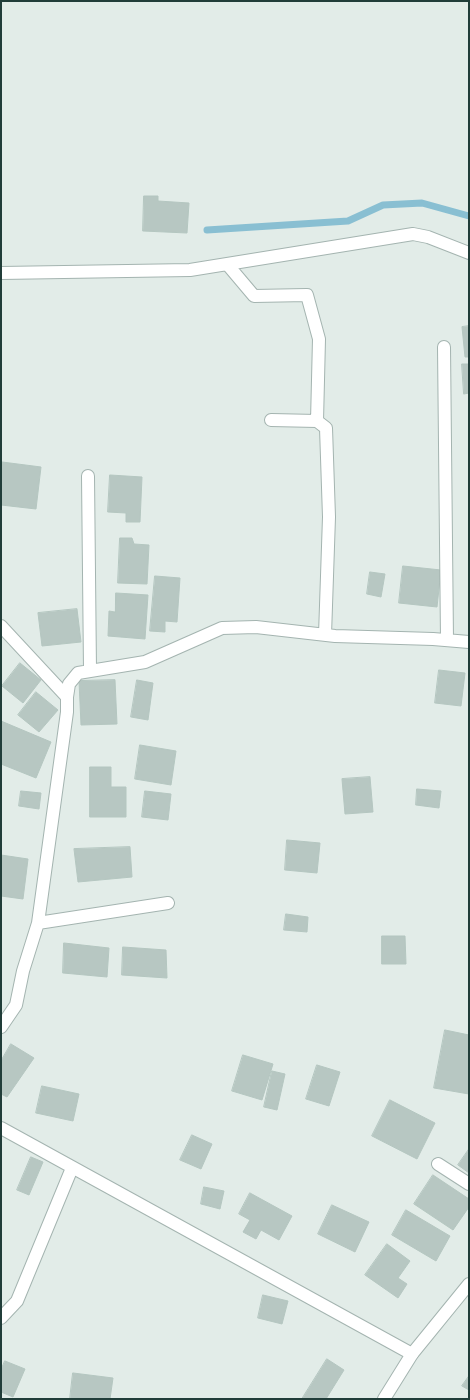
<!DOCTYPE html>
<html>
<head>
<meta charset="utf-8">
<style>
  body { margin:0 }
  #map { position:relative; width:470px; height:1400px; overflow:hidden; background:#e2ece8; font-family:"Archivo Narrow",sans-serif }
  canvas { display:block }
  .frame { position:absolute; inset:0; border:2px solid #213d39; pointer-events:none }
</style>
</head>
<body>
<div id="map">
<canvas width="470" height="1400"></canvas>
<div class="frame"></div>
</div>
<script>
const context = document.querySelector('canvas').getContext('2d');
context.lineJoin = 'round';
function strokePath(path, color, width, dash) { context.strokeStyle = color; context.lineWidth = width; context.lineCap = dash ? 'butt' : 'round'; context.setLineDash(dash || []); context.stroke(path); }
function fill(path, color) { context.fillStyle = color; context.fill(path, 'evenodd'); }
const stream = new Path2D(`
  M207,230l141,-9 35,-16 39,-2 47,13`);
const building = new Path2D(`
  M144,196h14v5l31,2 -2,30 -44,-2z
  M469,326v31h-4l-3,-30z
  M462,364h7v29l-5,1z
  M2,462l39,5 -5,42 -35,-4z
  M110,475l32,2 -2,45h-14v-9l-18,-1z
  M120,538h12l2,6 15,1 -2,39 -29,-1z
  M403,566l38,4 -4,37 -38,-4z
  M370,572l15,2 -4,23 -14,-3z
  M155,576l25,2 -3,44 -12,-1v11l-15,-1z
  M116,593l32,2 -3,44 -37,-3 1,-25 6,1z
  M77,609l4,33 -39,4 -4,-33z
  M20,663l21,17 -18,23 -21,-17z
  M439,670l26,3 -4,33 -26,-3z
  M115,680l2,44 -36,1 -2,-44z
  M137,680l16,3 -5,37 -17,-3z
  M36,692l22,18 -19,22 -21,-17z
  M1,721l50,21 -15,36 -35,-14z
  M140,745l36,6 -5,34 -36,-6z
  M90,767h21v20h15v30h-36z
  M370,777l3,35 -28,2 -3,-35z
  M417,789l24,2 -2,17 -23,-3z
  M21,791l20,2 -2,16 -20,-3z
  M145,791l26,3 -3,26 -26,-3z
  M287,840l33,3 -3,30 -32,-3z
  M130,847l2,30 -54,5 -4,-33z
  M1,855l27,4 -5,40 -22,-3z
  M286,914l22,3 -1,15 -23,-2z
  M382,936h23l1,28h-24z
  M64,943l45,5 -2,29 -44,-4z
  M123,947l43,3 1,28 -45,-3z
  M445,1030l24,5v59l-35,-6z
  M11,1044l23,14 -27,39 -6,-3v-33z
  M243,1055l30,9 -11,36 -30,-9z
  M317,1065l23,7 -11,34 -23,-7z
  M272,1071l13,3 -8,36 -13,-3z
  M42,1086l37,8 -6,27 -37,-8z
  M390,1100l45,23 -18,36 -45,-23z
  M192,1135l20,9 -11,25 -21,-9z
  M469,1149v24l-11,-8z
  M31,1157l12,5 -14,33 -12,-5z
  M433,1175l36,24v8l-16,23 -39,-26z
  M204,1187l20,4 -4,18 -19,-5z
  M250,1193l42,23 -13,24 -18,-10 -5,9 -13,-7 7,-12 -11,-6z
  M332,1205l37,17 -14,30 -37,-18z
  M406,1210l44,26 -14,25 -44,-26z
  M387,1244l23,17 -12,17 9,6 -9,14 -33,-23z
  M263,1295l25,6 -6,23 -24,-6z
  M327,1359l17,11 -18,29h-24z
  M5,1361l20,8 -12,28 -12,-5v-22z
  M73,1373l40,5 -3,21h-40z
  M469,1376v14l-7,-4z`);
const minor = new Path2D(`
  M227,264l27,32 53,-1 12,44 -2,82
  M1,273l189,-3 223,-36 15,3 41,16
  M444,347l3,293
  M271,420l46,1 9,7 3,89 -4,118
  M88,476l2,194
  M1,626l66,71
  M38,923l130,-20
  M1,1027l15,-22 7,-34 15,-48 29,-211v-15l2,-13 9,-11 67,-11 77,-34 34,-1 79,9 98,3 36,3
  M1,1128l411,226
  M438,1164l31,20
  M1,1318l16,-17 55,-133`);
const tertiary = new Path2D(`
  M384,1399l28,-45 57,-70`);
strokePath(stream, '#89bfd2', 7);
fill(building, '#b7c7c2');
strokePath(building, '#b4c6c0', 1);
strokePath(minor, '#a4b4b0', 14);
strokePath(tertiary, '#a4b4b0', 14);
strokePath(minor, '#fff', 12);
strokePath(tertiary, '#fff', 12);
</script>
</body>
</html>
